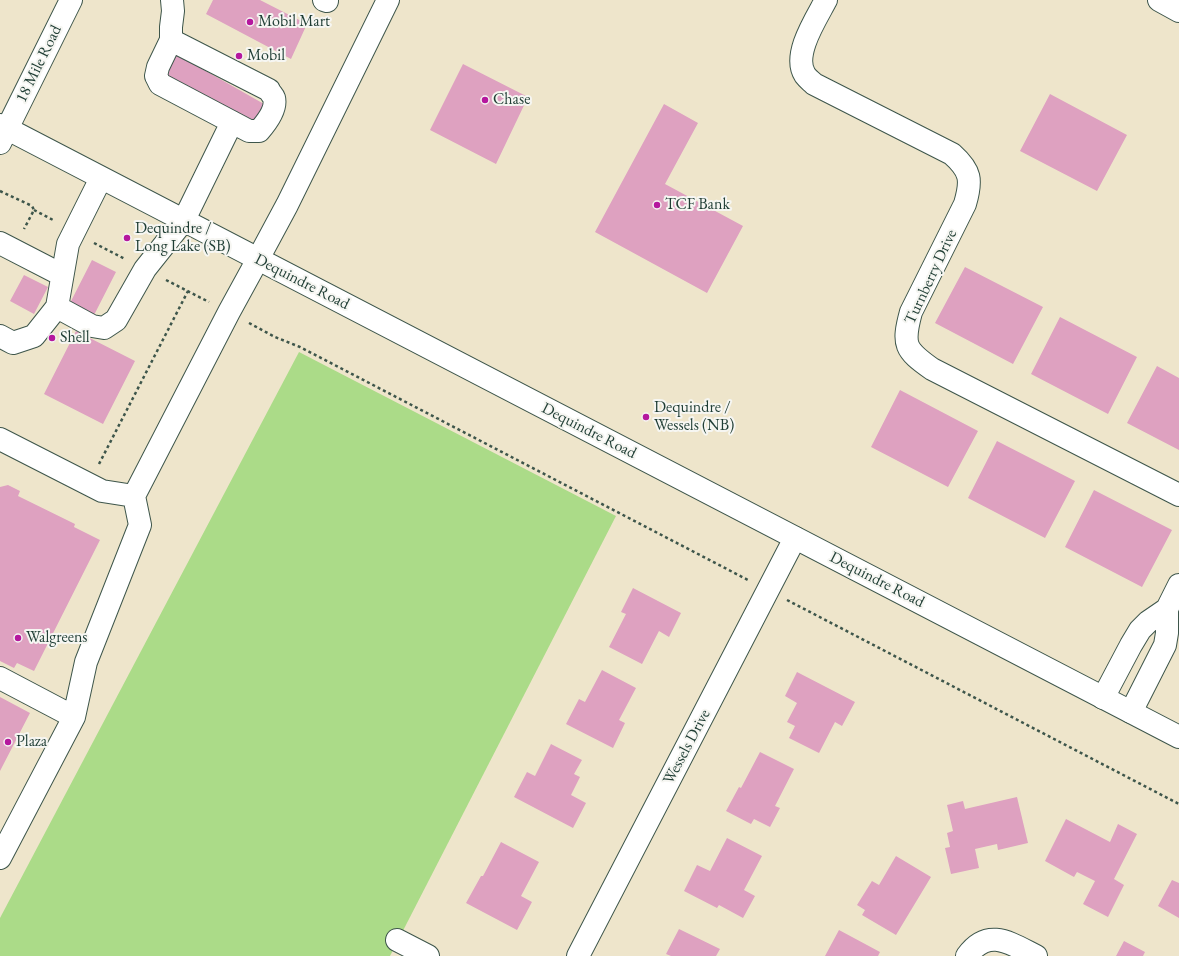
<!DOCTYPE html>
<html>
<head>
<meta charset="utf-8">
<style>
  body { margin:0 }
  canvas { display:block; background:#eee5cb }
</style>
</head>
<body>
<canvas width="1179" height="956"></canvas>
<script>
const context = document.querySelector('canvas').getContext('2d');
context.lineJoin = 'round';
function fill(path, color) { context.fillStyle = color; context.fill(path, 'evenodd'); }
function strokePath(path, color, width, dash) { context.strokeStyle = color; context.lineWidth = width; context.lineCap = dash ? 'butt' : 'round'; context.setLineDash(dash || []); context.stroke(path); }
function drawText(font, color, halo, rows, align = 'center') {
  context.font = font + ' "EB Garamond",serif'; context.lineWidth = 4; context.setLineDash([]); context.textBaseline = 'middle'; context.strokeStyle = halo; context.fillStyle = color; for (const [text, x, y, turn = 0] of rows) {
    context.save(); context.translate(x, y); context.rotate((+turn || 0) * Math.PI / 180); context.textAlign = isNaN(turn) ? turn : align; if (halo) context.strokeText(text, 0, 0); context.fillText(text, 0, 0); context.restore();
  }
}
const green = new Path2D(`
  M299,352l317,164 -226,440h-390v-38z`);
const building = new Path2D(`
  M213,0h47l47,24 -16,35 -85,-45z
  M176,54l88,50 -10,18 -90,-46z
  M463,64l65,33 -32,67 -66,-34z
  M1050,94l77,41 -30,56 -77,-40z
  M664,104l34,19 -33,61 78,42 -36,67 -112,-61z
  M92,260l24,12 -24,47 -24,-12z
  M965,267l78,40 -30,57 -78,-41z
  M24,275l24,12 -14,27 -24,-13z
  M1060,317l77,40 -29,57 -77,-40z
  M76,331l59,30 -32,63 -59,-30z
  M1157,366l22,12v72l-52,-27z
  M900,390l78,41 -30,56 -77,-40z
  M997,441l78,40 -30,57 -77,-40z
  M8,485l12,6 -2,5 57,28 -1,3 26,13 -66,131 -17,-8 -3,5 -14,-7v-174z
  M1094,490l78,40 -30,57 -77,-40z
  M633,588l48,25 -12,24 -10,-6 -17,33 -33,-17 17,-33 -5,-2z
  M602,670l34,18 -17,32 6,3 -12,25 -47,-24 13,-25 6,3z
  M797,672l58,30 -13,24 -7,-4 -16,31 -30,-15 6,-12 -8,-4 10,-19 -12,-7z
  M0,697l30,16 -30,58z
  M551,744l31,16 -8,14 6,3 -9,18 15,8 -13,25 -59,-31 13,-25 8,4z
  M760,752l34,17 -19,37 5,2 -10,19 -16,-8 -3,5 -25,-13 13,-24 2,1z
  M1017,797l11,46 -30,7 -1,-6 -22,5 4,19 -28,6 -6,-26 5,-1 -3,-14 6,-2 -6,-26 16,-4 2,8z
  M1066,819l44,23 8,-18 19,10 -23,45 10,6 -16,32 -25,-13 12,-23 -18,-9 -3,5 -29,-16z
  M727,838l35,18 -18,34 11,6 -12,22 -24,-13 -2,3 -33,-17 13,-26 13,6z
  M501,842l38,20 -18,34 11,6 -15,28 -51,-27 15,-27h2z
  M896,856l35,21 -35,58 -34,-20 3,-5 -8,-5 15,-24 7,4z
  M1172,880l7,3v35l-21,-12z
  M679,929l41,20 -4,7h-45l-5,-2z
  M839,930l41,22 -2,4h-53z
  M1124,941l21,11 -2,4h-27z`);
const path = new Path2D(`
  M0,191l32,15 2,4 -10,19
  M34,210l21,11
  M94,243l31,16
  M166,280l43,22
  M249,323l26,14 25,10 448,233
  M99,464l89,-173
  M787,600l392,204`);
const minor = new Path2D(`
  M324,0l3,1v-1
  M826,0c-10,19 -34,55 -21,75 3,4 6,6 9,9l138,70c19,17 20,26 13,50l-54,108c-9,33 -6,38 21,57l247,126
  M1159,0l20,11
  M171,40l98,50c1,3 4,5 5,8 3,11 -8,25 -15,33h-10l-89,-47 -4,-8 2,-9 13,-27v-13l2,-16 -1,-11
  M101,178l-33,66 -11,63 35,19 12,2 12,-8 29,-51 39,-49 48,-98
  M0,243l62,32
  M0,336l13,7 21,-7 23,-29
  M0,439l102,52 32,5 95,-184 29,-53 29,-54 101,-205
  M0,678l74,39 -74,141
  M1103,698l28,-53 9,-15 8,-8 19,-13
  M1131,712l34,-67 2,-12v-24l12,-24
  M74,717l12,-55 54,-137 -6,-29
  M397,940l31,16
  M578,956l217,-418
  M967,956c21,-29 43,-13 69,0`);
const major = new Path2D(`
  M0,125l1179,612
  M0,143l71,-143`);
const markers = [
  [250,22,4,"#b5179e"],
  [239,56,4,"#b5179e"],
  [485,100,4,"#b5179e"],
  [657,205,4,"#b5179e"],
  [127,238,4,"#b5179e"],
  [52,338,4,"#b5179e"],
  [646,417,4,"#b5179e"],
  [18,638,4,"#b5179e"],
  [8,742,4,"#b5179e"]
];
const poiNames = [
  ["Mobil Mart",258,22],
  ["Mobil",247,56],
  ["Chase",493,100],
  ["TCF Bank",665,205],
  ["Dequindre /",135,229],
  ["Long Lake (SB)",135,247],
  ["Shell",60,338],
  ["Dequindre /",654,408],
  ["Wessels (NB)",654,426],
  ["Walgreens",26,638],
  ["Plaza",16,742]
];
const streetNames = [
  ["18 Mile Road",39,64,-64],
  ["Turnberry Drive",931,277,-65],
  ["Dequindre Road",302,282,27],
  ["Dequindre Road",589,431,27],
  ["Dequindre Road",877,580,27],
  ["Wessels Drive",687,747,-62]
];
fill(green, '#abdb88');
fill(building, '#dea1c0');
strokePath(minor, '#3e564b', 24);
strokePath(major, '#3e564b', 24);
strokePath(path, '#3e564b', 2.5, [3, 3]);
strokePath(minor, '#fff', 22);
strokePath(major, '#fff', 22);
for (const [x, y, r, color] of markers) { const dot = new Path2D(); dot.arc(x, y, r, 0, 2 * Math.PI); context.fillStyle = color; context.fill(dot); strokePath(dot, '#f6f6f2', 1.5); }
drawText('16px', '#1f3d34', '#f6f6f2', poiNames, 'left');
drawText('16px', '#1f3d34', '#f6f6f2', streetNames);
</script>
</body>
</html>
